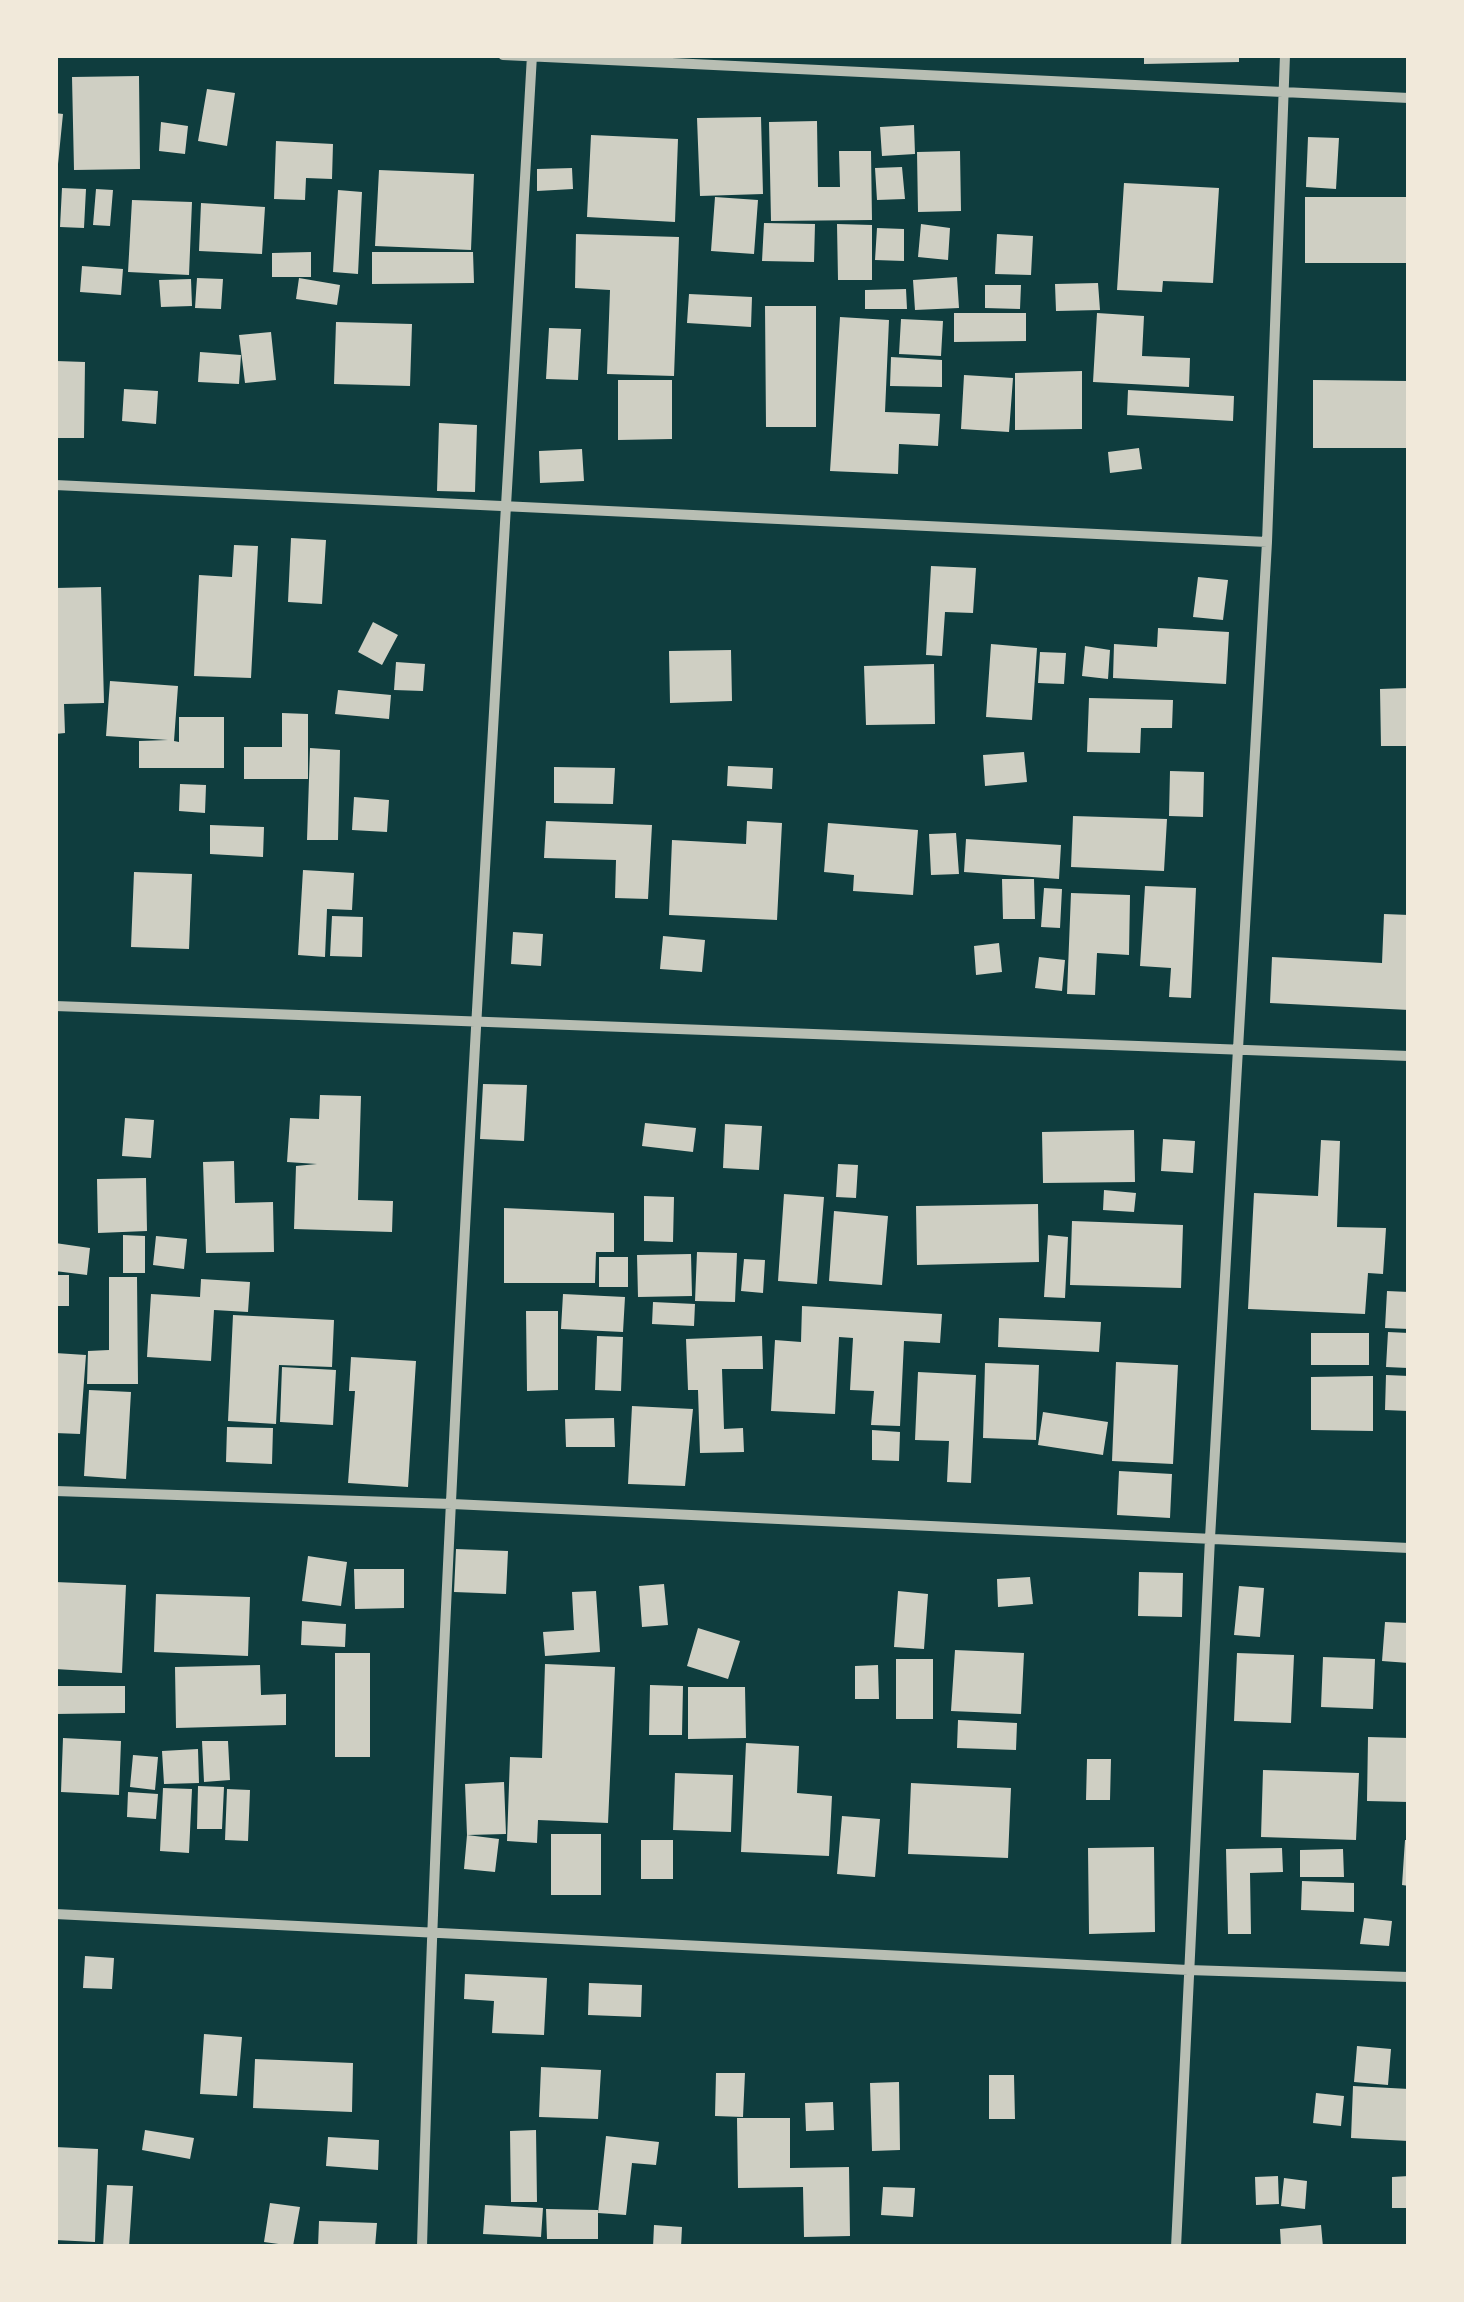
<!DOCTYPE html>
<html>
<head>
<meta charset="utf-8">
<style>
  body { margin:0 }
  #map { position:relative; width:1464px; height:2302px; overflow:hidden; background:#0f3d3e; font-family:Overpass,sans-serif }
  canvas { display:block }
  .frame { position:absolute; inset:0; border:58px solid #f1e9da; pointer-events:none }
</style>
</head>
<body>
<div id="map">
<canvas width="1464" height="2302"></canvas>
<div class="frame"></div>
</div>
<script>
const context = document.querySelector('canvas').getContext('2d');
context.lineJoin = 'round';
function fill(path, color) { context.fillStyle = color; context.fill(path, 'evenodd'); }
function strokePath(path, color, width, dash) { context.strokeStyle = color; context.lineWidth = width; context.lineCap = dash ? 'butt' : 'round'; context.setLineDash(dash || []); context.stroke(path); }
const building = new Path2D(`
  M1144,55h95v7l-95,2z
  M139,76l1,93 -66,1 -2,-93z
  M207,89l28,4 -8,53 -29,-5z
  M55,113l8,1 -5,50 -3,-1z
  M761,117l2,77 -63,2 -3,-78z
  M817,121l1,66h22l-1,-36h32l1,69 -101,1 -2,-99z
  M161,122l27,4 -3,28 -26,-3z
  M914,125l1,29 -33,2 -2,-29z
  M591,135l87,4 -3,83 -88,-5z
  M1308,137l31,1 -3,51 -30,-2z
  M276,141l57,3 -1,35 -26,-1 -1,22 -31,-1z
  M960,151l1,60 -43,1 -1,-60z
  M902,167l3,32 -28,1 -2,-32z
  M572,168l1,21 -36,2v-22z
  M379,170l95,4 -3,76 -96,-4z
  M1124,183l95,5 -6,95 -50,-2 -1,11 -45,-2z
  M62,188l24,1 -2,39 -24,-1z
  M96,189l17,1 -3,36 -17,-1z
  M338,190l24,2 -4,82 -25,-2z
  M715,197l43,3 -4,54 -43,-3z
  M1305,197h104v66h-104z
  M132,200l60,2 -3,73 -61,-3z
  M201,203l64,4 -3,47 -63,-3z
  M764,223l51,1 -1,38 -52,-1z
  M837,224l35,1v55h-34z
  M921,224l29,4 -2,32 -30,-3z
  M877,228l27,1v32l-29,-1z
  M576,234l103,3 -5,139 -67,-2 3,-84 -35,-2z
  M997,234l36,2 -2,39 -36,-1z
  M311,252v25h-39v-24z
  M372,252h101l1,31 -102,1z
  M82,266l41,3 -2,26 -41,-3z
  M957,277l2,31 -44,2 -2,-30z
  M197,278l26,1 -2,30 -26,-1z
  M299,278l41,7 -3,20 -41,-6z
  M191,279l1,27 -31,1 -2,-27z
  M1098,283l2,27 -44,1 -1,-27z
  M985,285h36l-1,24 -35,-1z
  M906,289l1,20h-42v-19z
  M689,294l63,3 -1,30 -64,-4z
  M765,306h51v121h-50z
  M954,313h72v28l-72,1z
  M1097,313l47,3 -2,40 48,2 -1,29 -96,-5z
  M840,317l49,3 -4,92 55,2 -2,32 -39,-2 -1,30 -68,-3z
  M901,319l42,2 -2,35 -42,-2z
  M336,322l76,2 -2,62 -76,-2z
  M549,328l32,1 -3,51 -32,-1z
  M271,332l5,48 -31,3 -6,-48z
  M200,352l41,3 -2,29 -41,-2z
  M891,357l51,3v27l-52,-1z
  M56,361l29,1 -1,76h-29z
  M1082,371v58l-67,1v-57z
  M964,375l49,3 -4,54 -48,-3z
  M618,380h54v59l-54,1z
  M1313,380l96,1v67h-96z
  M124,389l34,2 -2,33 -34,-3z
  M1128,390l106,6 -1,25 -106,-6z
  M439,423l38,2 -2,67 -38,-1z
  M1139,448l3,21 -32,4 -2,-21z
  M582,449l2,32 -44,2 -1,-32z
  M291,538l35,2 -4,64 -34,-2z
  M234,545l24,1 -7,132 -57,-2 5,-101 33,2z
  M931,566l45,2 -3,45 -28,-1 -3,44 -16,-1z
  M1198,577l30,3 -5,40 -30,-3z
  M101,587l3,116 -40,1 1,29 -10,1v-146z
  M373,622l25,13 -16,30 -24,-13z
  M1158,628l71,4 -3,52 -113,-6 1,-34 43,3z
  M991,644l46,4 -5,72 -46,-3z
  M1085,646l25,4 -2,29 -26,-3z
  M731,650l1,51 -62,2 -1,-52z
  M1040,652l26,1 -2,31 -26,-1z
  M396,662l29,2 -2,27 -29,-1z
  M934,664l1,60 -69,1 -2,-59z
  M110,681l68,5 -4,55 5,1v-25h45v51h-85v-27l29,-1 -62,-4z
  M1409,688v58h-28l-1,-57z
  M338,690l53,5 -2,24 -54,-5z
  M1089,698l84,2 -1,28h-31l-1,25 -53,-1z
  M282,713l26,1v65h-64v-32h38z
  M310,748l30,2 -2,90h-31z
  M1024,752l3,30 -42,4 -2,-31z
  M728,766l45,2 -1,21 -45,-3z
  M554,767l61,1 -2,36 -59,-1z
  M1170,771l34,1 -1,45 -34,-1z
  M180,784l26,1 -1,28 -26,-2z
  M354,797l35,3 -2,32 -35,-2z
  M1073,816l94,3 -3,52 -93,-4z
  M546,821l106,4 -4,74 -33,-1 1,-38 -72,-2z
  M747,821l35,2 -5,97 -108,-5 3,-75 74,4z
  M828,823l90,7 -5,65 -60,-4 1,-16 -30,-3z
  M210,825l54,2 -1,30 -53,-3z
  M956,833l3,41 -28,1 -2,-41z
  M966,839l95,6 -2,34 -95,-7z
  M303,870l51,3 -2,37 -25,-1 -2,48 -27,-2z
  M134,872l58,2 -3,75 -58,-2z
  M1002,879h32l1,40h-32z
  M1145,886l51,2 -5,110 -22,-1 2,-29 -31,-2z
  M1044,888l18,1 -2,39 -19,-1z
  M1071,893l59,2 -1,60 -32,-2 -2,42 -28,-1z
  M1384,914l25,1v95l-139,-7 2,-46 110,6z
  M332,916l31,1 -1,40 -32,-1z
  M513,932l30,2 -2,32 -30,-2z
  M663,936l42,4 -3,32 -42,-3z
  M999,943l3,29 -26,3 -2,-29z
  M1039,957l26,3 -3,31 -27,-3z
  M483,1084l44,1 -3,56 -44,-2z
  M320,1095l41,1 -3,104 35,1 -1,31 -98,-3 2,-63 21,-2 -30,-2 3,-44 29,1z
  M125,1118l29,2 -3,38 -29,-2z
  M645,1123l51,5 -3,24 -51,-6z
  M725,1124l37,2 -3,44 -36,-2z
  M1134,1130l1,52 -92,1 -1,-51z
  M1163,1139l32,2 -2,32 -32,-2z
  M1321,1140l19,1 -3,86 49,1 -3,46 -15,-1 -3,41 -117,-5 6,-116 64,3z
  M234,1161l1,42 38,-1 1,50 -68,1 -3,-91z
  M838,1164l20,1 -2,33 -20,-1z
  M146,1178l1,53 -49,2 -1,-54z
  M1104,1190l32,3 -2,19 -31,-2z
  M784,1194l40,3 -7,87 -39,-3z
  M644,1196l30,1 -1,45 -29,-1z
  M1038,1204l1,58 -122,3 -1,-59z
  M504,1208l110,5v39h-18l-1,31h-91z
  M834,1211l54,5 -6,69 -53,-4z
  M1072,1221l111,4 -2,63 -111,-3z
  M123,1235l22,1v37h-22z
  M1048,1235l20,2 -3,61 -21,-1z
  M156,1236l31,3 -3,30 -31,-4z
  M55,1243l35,5 -3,27 -32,-4z
  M697,1252l40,1 -2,49 -40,-1z
  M691,1254l1,42 -54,1 -1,-42z
  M599,1257h29v30h-29z
  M744,1259l21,1 -2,33 -22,-2z
  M55,1275h14v31h-14z
  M109,1277h28l1,107h-51l1,-33 21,-1z
  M201,1279l49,3 -2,30 -34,-2 -3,51 -64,-4 4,-63 49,3z
  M1387,1291l22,1v37l-24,-1z
  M563,1294l62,3 -2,35 -62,-3z
  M653,1302l42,2 -1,22 -42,-2z
  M802,1306l140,8 -2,29 -36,-2 -4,85 -29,-1 3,-34 -24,-1 3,-52 -14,-1 -4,77 -64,-3 4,-71 26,2z
  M526,1311h32v79l-31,1z
  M233,1315l101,5 -2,47 -53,-2 -3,59 -48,-3z
  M999,1318l102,4 -2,30 -101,-5z
  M1388,1332l21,1 -1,35 -22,-1z
  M1311,1333h58v32h-58z
  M597,1336l26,1 -2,54 -26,-1z
  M762,1336l1,33h-41l2,60 19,-1 1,24 -44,1 -2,-63h-10l-2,-51z
  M55,1353l31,2 -6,79 -25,-1z
  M351,1357l65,4 -8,126 -60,-4 7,-92h-6z
  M1116,1362l62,3 -5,99 -61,-3z
  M985,1363l54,2 -3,75 -53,-2z
  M282,1367l54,3 -3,55 -53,-3z
  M918,1372l58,3 -5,108 -24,-1 2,-41 -34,-1z
  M1386,1375l23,1v35l-24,-1z
  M1373,1376v55l-62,-1v-53z
  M89,1390l42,2 -5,87 -42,-3z
  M632,1406l61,3 -8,77 -57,-2z
  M1043,1412l65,10 -5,33 -65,-10z
  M614,1418l1,29h-49l-1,-28z
  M227,1427l46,1 -1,36 -46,-2z
  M872,1430l28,2 -1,29 -27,-1z
  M1119,1471l53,3 -2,44 -53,-3z
  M456,1549l52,2 -2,43 -52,-2z
  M308,1556l39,6 -6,44 -39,-5z
  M354,1569h50v39l-49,1z
  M1139,1572l44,1 -1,44 -44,-1z
  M1030,1577l3,27 -35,3 -1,-28z
  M55,1582l71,3 -4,88 -67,-4z
  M664,1584l4,41 -26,2 -3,-41z
  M1239,1586l25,2 -4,49 -26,-2z
  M596,1591l4,61 -55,4 -2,-24 31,-2 -2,-38z
  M898,1591l30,3 -4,55 -30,-2z
  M156,1594l94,3 -2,59 -94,-4z
  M302,1621l44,3 -1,23 -44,-2z
  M1385,1622l24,1v40l-27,-2z
  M698,1628l42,13 -12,38 -41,-13z
  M955,1650l69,3 -3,61 -70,-3z
  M335,1653h35v104h-35z
  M1237,1653l57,2 -3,68 -57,-2z
  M1323,1657l52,2 -2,50 -52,-2z
  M896,1659h37v60h-37z
  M545,1664l70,3 -7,156 -70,-3 -1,23 -30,-2 3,-84 32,1z
  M260,1665l1,30 25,-1v31l-110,3 -1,-61z
  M878,1665l1,34h-24v-33z
  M650,1685l33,1 -1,49h-33z
  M55,1686h70v27l-70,1z
  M688,1687h57l1,51 -58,1z
  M958,1720l59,3 -1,27 -59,-2z
  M1368,1737l41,1v64l-42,-1z
  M63,1738l58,3 -2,54 -58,-3z
  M202,1741h26l2,39 -26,2z
  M746,1743l53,3 -2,47 35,3 -3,60 -88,-4z
  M198,1749l1,34 -35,1 -2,-33z
  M133,1755l25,2 -3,33 -25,-3z
  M1087,1759h24l-1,41h-24z
  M1263,1770l96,3 -3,67 -95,-3z
  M675,1773l58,2 -2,57 -58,-2z
  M504,1782l2,52 -39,1 -2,-51z
  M911,1783l100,5 -3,70 -100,-4z
  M198,1786l26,1 -2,42h-25z
  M163,1788l29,1 -3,64 -29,-2z
  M227,1789l23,1 -2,51 -23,-1z
  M128,1792l30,2 -2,25 -29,-2z
  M842,1816l38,3 -5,58 -38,-3z
  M551,1834h50v61h-50z
  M467,1835l32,4 -4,33 -31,-3z
  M641,1840h32v39h-32z
  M1405,1840h4v46l-7,-1z
  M1154,1847l1,85 -66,2 -1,-86z
  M1282,1848l1,24 -33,1 1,61h-23l-2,-85z
  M1343,1849l1,28h-44v-27z
  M1302,1881l52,2v29l-53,-2z
  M1364,1918l28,3 -3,25 -29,-2z
  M85,1956l29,2 -2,31 -29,-1z
  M465,1974l82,4 -3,57 -52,-2 2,-32 -30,-2z
  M589,1983l53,2 -1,32 -53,-2z
  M204,2034l38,3 -5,59 -37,-2z
  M1357,2046l34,3 -3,36 -34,-3z
  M255,2059l98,4 -1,49 -99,-4z
  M541,2067l60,3 -3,49 -59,-2z
  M716,2073h29l-2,44 -28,-1z
  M989,2075h25l1,44h-26z
  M899,2082l1,68 -28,1 -2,-68z
  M1353,2086l56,3v52l-58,-3z
  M1316,2093l28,3 -3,30 -28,-3z
  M833,2102l1,28 -28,1 -1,-28z
  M737,2118h53v50l59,-1 1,69 -46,1 -1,-50 -65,1z
  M145,2130l49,8 -4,21 -48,-9z
  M536,2130l1,72h-26l-1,-71z
  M606,2136l53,6 -3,23 -24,-2 -6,52 -28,-2z
  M328,2137l51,3 -1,30 -52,-4z
  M55,2147l43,2 -3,93 -40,-2z
  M1278,2176l1,28 -23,1 -1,-28z
  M1409,2176v32h-17v-31z
  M1284,2178l23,3 -2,28 -24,-3z
  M107,2185l26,1 -4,61h-26z
  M883,2187l32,1 -2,29 -32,-2z
  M270,2203l30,4 -7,39 -29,-4z
  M485,2205l58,3 -2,29 -58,-3z
  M546,2209l52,1v29h-51z
  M319,2221l58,2 -2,24h-57z
  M654,2225l28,2 -1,20h-28z
  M1321,2225l2,22h-42l-1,-18z`);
const minor = new Path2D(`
  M503,55l906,43
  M55,485l1212,57
  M55,1006l1354,50
  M55,1491l397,13 957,44
  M55,1914l1133,56 221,7
  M422,2247c20,-731 69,-1462 110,-2192
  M1176,2247l34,-709 57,-996 18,-487`);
fill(building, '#cfcfc3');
strokePath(minor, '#b8beb3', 10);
</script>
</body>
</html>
